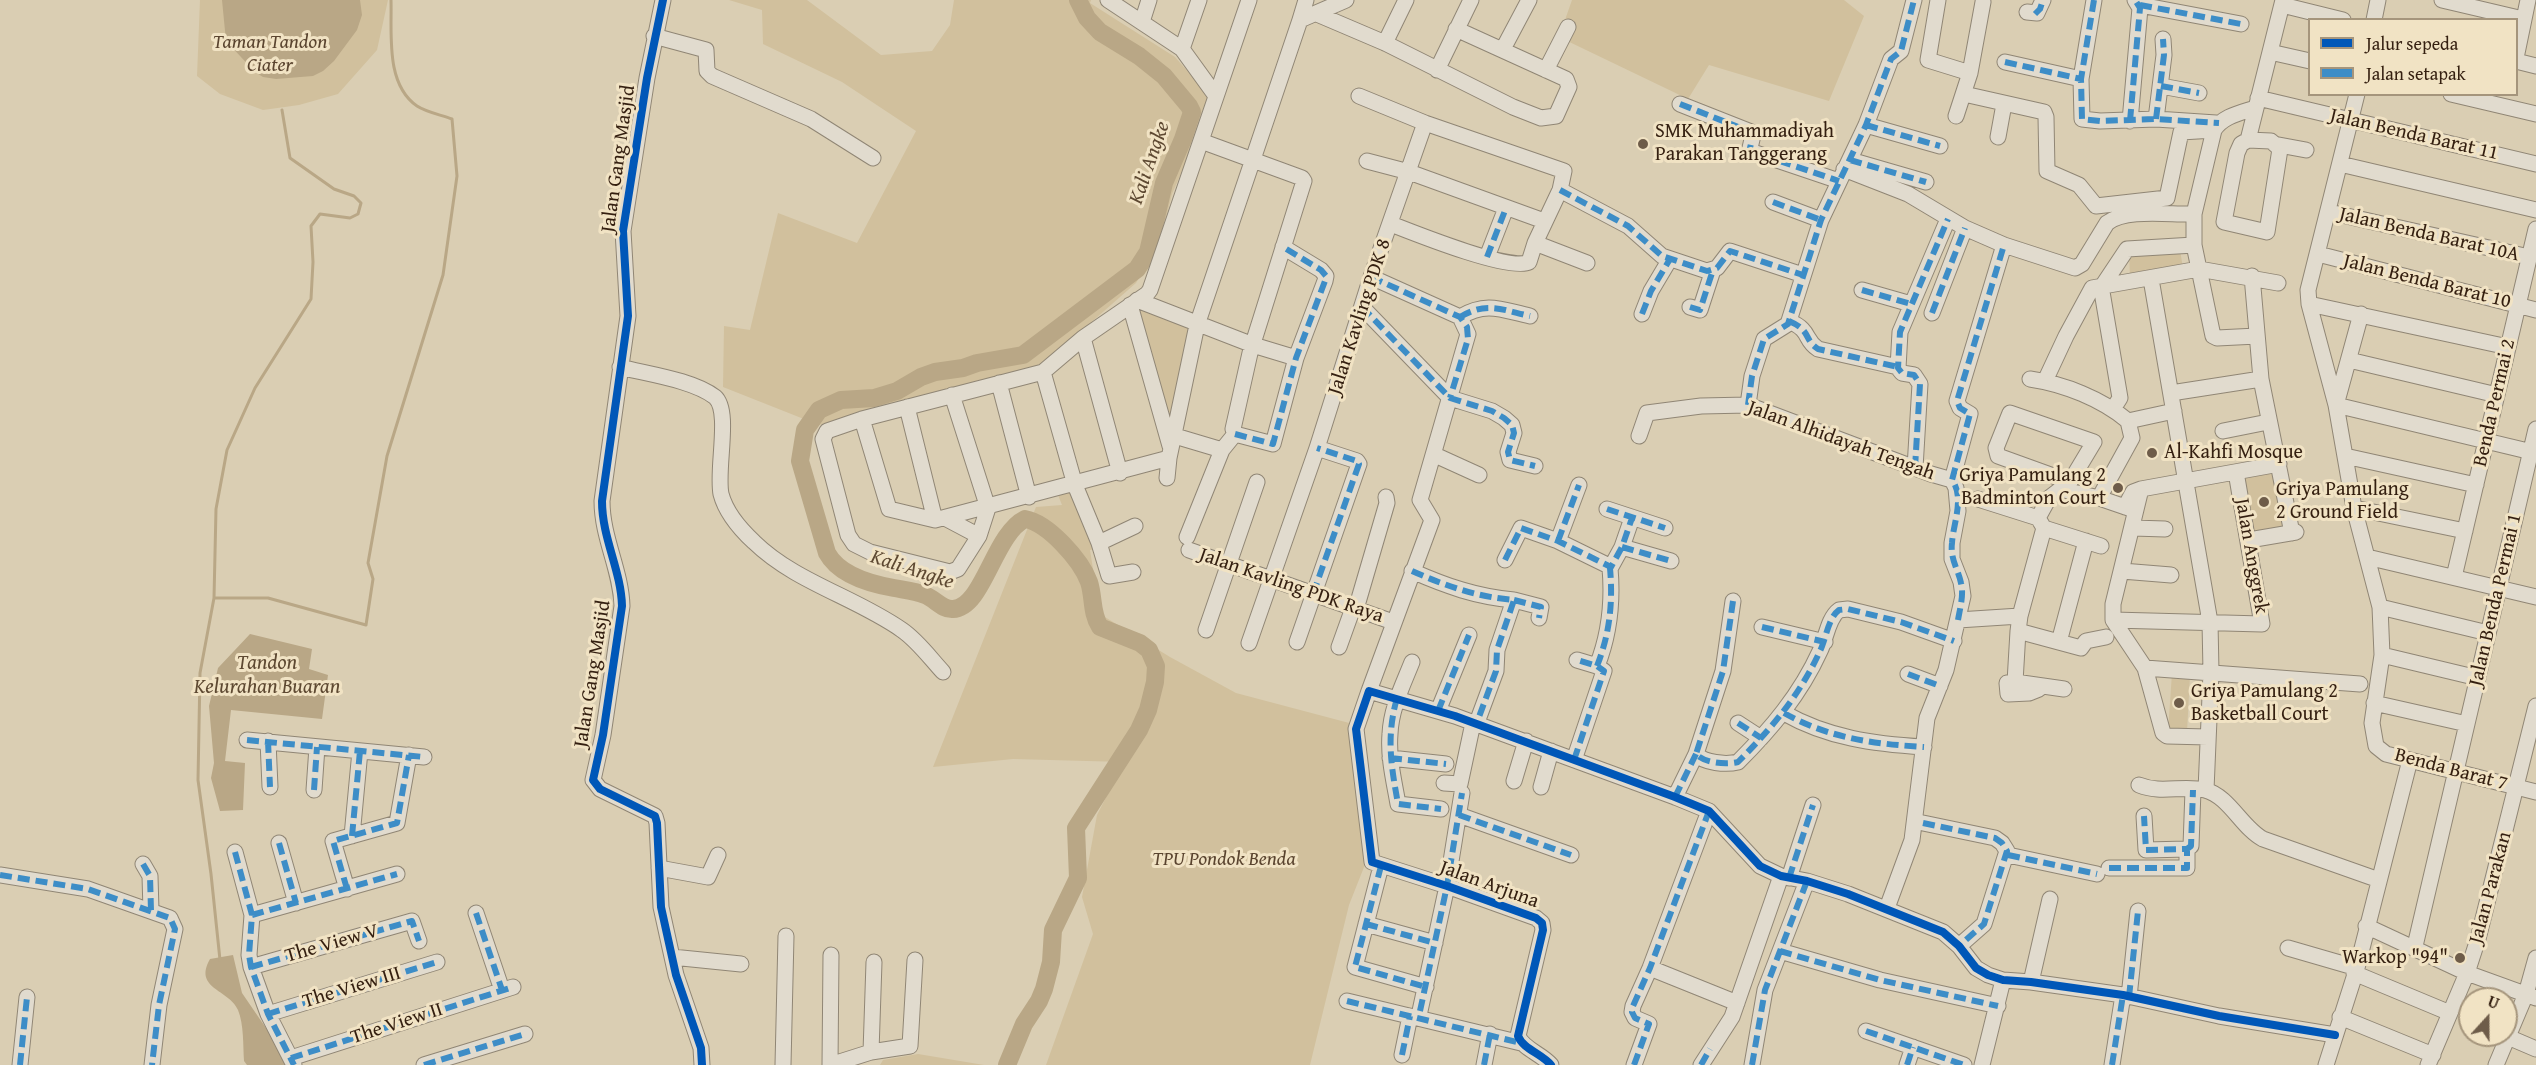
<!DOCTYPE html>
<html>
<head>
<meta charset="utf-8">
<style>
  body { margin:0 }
  #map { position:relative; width:2536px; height:1065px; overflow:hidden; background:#daceb3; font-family:"Gentium Book Plus",serif }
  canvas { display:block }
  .legend { position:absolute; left:2308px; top:18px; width:210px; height:78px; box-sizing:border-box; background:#f1e3c4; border:2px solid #a5957c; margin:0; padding:8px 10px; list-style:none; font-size:18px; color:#341f10 }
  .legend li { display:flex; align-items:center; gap:12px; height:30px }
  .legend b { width:30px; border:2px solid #a5957c }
  .north { position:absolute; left:2458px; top:987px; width:60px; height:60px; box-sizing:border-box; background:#f1e3c4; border:2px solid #a5957c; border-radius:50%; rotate:21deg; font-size:16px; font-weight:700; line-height:24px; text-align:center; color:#341f10 }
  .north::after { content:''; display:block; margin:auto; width:21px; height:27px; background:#6e5c49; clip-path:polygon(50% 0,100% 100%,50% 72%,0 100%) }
</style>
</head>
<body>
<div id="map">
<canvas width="2536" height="1065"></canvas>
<ul class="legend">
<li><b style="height:8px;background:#0057b8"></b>Jalur sepeda</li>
<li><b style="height:8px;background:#3d8dc7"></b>Jalan setapak</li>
</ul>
<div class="north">U</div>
</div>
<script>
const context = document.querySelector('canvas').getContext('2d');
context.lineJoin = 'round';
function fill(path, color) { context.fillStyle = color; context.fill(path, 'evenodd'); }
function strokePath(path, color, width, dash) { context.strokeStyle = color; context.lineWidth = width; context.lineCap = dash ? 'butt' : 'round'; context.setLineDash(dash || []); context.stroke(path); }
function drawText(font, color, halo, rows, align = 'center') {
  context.font = font + ' "Gentium Book Plus",serif'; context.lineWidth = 6; context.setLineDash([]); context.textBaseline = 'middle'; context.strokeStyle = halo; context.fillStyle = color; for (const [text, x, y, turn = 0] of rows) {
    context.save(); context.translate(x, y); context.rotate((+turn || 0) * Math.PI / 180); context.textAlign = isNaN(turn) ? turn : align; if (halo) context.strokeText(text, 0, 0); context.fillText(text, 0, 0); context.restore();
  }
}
const green = new Path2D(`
  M200,0h188l-11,50 -39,44 -39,11 -36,5 -43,-16 -23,-18z
  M729,0h78l74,55 51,-4 18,-26 4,-25h137l-1,3 85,54 38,43 -41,94 -12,49 -24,40 -97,85 -220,57 -96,-38 1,-61 26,4 28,-117 79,30 59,-112 -74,-49 -79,-38 -1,-34z
  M1572,0h272l20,16 -35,85 -120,-36 -21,34 -129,-62z
  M2180,250l3,18 -53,9 -1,-24z
  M1130,305l67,20 -28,115z
  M2276,468l11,62 -35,6 -12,-61z
  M1076,488l20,61 -6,1 10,64 70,43 66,36 117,31 15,133 -19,48 -39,160h-264l47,-131 -11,-37 15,-82 27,-53 -111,-3 -80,8 103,-260 26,-2 -6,-15z
  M2172,673l18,2 -3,57h-19z
  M918,1054l66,11h-104l3,-5z`);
const water = new Path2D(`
  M222,0h138l2,15 -5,15 -23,31 -11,10 -10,5 -37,3 -13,-2 -8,-5 -29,-31z
  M250,634l62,15 -3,20 19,6 -6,44 -91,-9 -6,51 20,2 -2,47 -23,1 -9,-33 3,-15 -5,-57 9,-38z
  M233,955l9,38 39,57 7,15h-41l-3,-4c-1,-16 0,-36 -6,-51 -9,-21 -45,-21 -28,-51z`);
const stream = new Path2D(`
  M214,598h54l98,27 7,-46 -5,-16 19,-107 56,-181 14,-99 -5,-57c-11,-4 -26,-7 -35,-13 -32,-22 -25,-73 -26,-106
  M220,960l-9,-86 -13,-94 2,-107 14,-75 2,-89 11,-59 28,-62 56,-89 2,-37 -2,-36 9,-12 30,4 8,-4 3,-11 -7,-7 -20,-7 -44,-31 -8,-48`);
const river = new Path2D(`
  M1007,1065l17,-41 15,-23 5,-12 7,-27 2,-32 25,-52 -2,-50 63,-98 9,-20 7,-28 1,-16 -7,-16 -9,-7 -40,-16c-9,-14 -6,-30 -11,-45 -8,-22 -41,-59 -64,-63 -31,15 -42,89 -72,90 -10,1 -18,-10 -28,-14 -9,-4 -20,-5 -31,-7 -23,-4 -55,-13 -67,-35l-27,-92 5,-31 14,-20 22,-10 33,-2 23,-7 24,-14 14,-5 28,-4 14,-5 46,-8 114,-86 11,-17 16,-69 19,-44 9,-27 -3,-6 -25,-30 -25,-20 -39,-24 -13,-14 -9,-18`);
const minor = new Path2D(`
  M663,0l-16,78 -24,153 5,85 -26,185c0,37 19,69 20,105l-19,129 -10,45 7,9 55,27 2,7 4,84 15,68 25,73 1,17
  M1108,0l74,49 34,47
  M1938,0l-10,60 42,13
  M2094,0l-13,79 1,40 18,2 56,-2 60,4
  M2442,0l81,19
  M2140,5l101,19
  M2282,5l61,15
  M2027,12l10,1 6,-13
  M1317,14l68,29 128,64 28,11 15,-2 13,-29 -3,-8 -110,-50
  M1300,20l6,-20
  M2374,20l4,-20
  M1142,22l7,-22
  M654,36l52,14 1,21 5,5 99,43 62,39
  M1385,43l21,-43
  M1182,49l17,-49
  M1503,49l26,-49
  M2270,52l40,9
  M2516,58l12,-58
  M2516,61l20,5
  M2005,62l76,17
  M1437,70l34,-70
  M1546,70l22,-43
  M2161,86l38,7
  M1964,94l80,18 2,5 1,54 32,14 17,21 71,-8 14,-66 33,-2
  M2357,94l-49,196 1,14 27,101 18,103 26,99 2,48 -10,68 4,23 10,8 150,38
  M2451,94l85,20
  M2258,98l278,66
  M1680,104l71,28 2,3 -3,13 3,4 86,29
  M2255,108c-15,5 -32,8 -41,22l-20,84v31l19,91 4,2 40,-2
  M1956,116l14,-43 13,-71
  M2156,119l8,-64 -1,-16
  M2130,121l10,-113 -5,-8
  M1425,123l139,48 -4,19 -25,53 52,20
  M1866,125l74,21
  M1998,137l6,-33
  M2248,140l23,1 9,8 -13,83 -43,-10 13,-69 4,-9z
  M2248,140l35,-140
  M1201,141l101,37 2,3 -54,172 -17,76 2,5
  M2279,145l27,5
  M1850,160l76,22
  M1367,161l42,11 135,49
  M2340,164l196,46
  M1844,169l64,25 57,34 39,17 71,23 7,-4 25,-41c19,-15 63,-8 87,-9
  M1560,190l68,36 34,30 45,15 10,-3 13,-17 73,24
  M1773,202l48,18
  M2329,212l200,45
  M1391,224c23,9 120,48 138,38l6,-19
  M2318,254l218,56
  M1487,257l19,-49
  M2252,276l9,103 31,154
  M2151,279l59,343 1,50 -5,118
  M2103,285l24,-36 67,-4
  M2101,286l19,112 -7,11
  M1862,290l49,14
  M1137,300l116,45 43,13
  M2309,304l199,43
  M1130,305l40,141
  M1362,307l88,91 42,13 12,7 8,7 2,8 -6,19 2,8 25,6
  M1690,307l10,3 13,-40
  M1932,313l33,-85
  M1642,314l9,-23 19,-32
  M2361,314l-25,91 200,48
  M1460,317c27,-16 42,-7 70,-1
  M1789,321c23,10 14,18 29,28l80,18
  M1083,338l37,135
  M2349,360l148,35
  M620,367c27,7 73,13 95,30 16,14 1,72 6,97 5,19 19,35 33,48 41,40 101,55 148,88 16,11 28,28 41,42
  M1043,372l32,113 24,58 10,33 24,-4
  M2030,379c34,5 72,20 98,42l4,17 -33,60
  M2045,381l21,-45 26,-48 107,-19 79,14
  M999,383l30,114
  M2171,393l90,-14
  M952,395l36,113 -9,28 -21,33 -8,3 -80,-20 -16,-8 -6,-9 -25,-96 4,-8 35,-12 181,-47 40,-34 64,-44 3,-4 99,-290
  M1748,405l4,-29 12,-37 24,-15 33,-104 45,-95 25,-66 10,-8 13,-51
  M907,407l28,113
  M862,419l27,90 46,11 234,-62 28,-133 103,-305 46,-20
  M2128,421l46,-10
  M2223,431l45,-9
  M1235,434l38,10 23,-86 29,-77 1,-5 -5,-6 -38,-23
  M1175,436l47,14
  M1639,436l8,-23 54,-7 47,-1 183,69 21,6
  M1435,455l44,20
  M2345,456l131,29
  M1915,468l5,-84 -6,-9 -12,-2 -4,-5 2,-36 48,-113
  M1167,478l2,-20
  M2070,482l-72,-26 -2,-8 14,-35 84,29 -24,40 -21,16 -11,20 6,10 57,18
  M2060,489l39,9 35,12
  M2141,489l-28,115v16l32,48 18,65 4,3 41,1
  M1978,499l60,19
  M2125,507l8,-15 8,-3 138,-25
  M2354,508l111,23
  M1607,509l58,19
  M945,518l34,18
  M2044,528l-24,88 -2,15 63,17 5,-7 20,-4
  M2133,528l32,1
  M1187,537l35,-87 13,-16
  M2249,540l47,-8
  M1558,541l21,-56
  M1099,543l36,-17
  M1622,547l49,14
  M1189,550l204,72
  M2367,557l169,40
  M1505,560l16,-32 37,13 53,26 11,-20 10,-29
  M1412,571c34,15 65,26 102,29l-17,50 -1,21 -20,54
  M2122,571l49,4
  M2454,577l82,-348
  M1514,600l27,7 -2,11
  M1733,601l-10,70 -27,83c8,9 30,11 42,8 33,-33 62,-67 82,-111 6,-12 8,-33 19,-41l9,-1 53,13 53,19
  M2380,607l108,26
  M1356,609l31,-106 -1,-6
  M1958,620l62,-4
  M2113,620l149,4 -26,-152
  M1762,627l63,15
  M1206,630l51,-148
  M2018,631l-3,51 49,7
  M1297,642l62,-178 -2,-3 -40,-13
  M2059,642l27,-101
  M1249,643l68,-195 54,-171 54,-154 -66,-27
  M1339,647l14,-39
  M2382,655l96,23
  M1412,662c-9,23 -21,46 -22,72 -2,23 4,47 8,70l43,5
  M1597,666c13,-33 16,-64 13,-98
  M2145,668l215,16
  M1908,674l32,12
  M2015,682l-8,1 1,11 21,-1 10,-4
  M1369,691l63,-171 -12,-20 48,-166 -8,-17 -89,-40
  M2374,703l93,21
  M1438,711l31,-76
  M1784,713c44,25 90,31 140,34
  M1738,723l23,15
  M247,740l177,17
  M268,741l2,46
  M1390,758l56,6
  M1574,760l30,-89 -7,-5 -20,-6
  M1514,781l12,-40
  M1444,783l16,1 13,-61
  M2139,785c22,9 43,0 66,5 24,6 37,38 58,49l116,41
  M1541,787l10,-36
  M314,790l3,-43
  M1675,797l21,-43
  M1459,815l112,40
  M1923,823l72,15 7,5 5,8 -23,73 -25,22
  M352,836l8,-85
  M279,843l17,60
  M2187,849l4,-3 2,-56
  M235,852l17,63 -3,40 2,12 17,47 26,51
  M2008,855l89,19
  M143,864l7,12 1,35
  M1381,866l-26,101 71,20
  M659,868l49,9 10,-22
  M2109,868h78v-19l-41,1 -2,-34
  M0,875l88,14 82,29 5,11 -16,76 -7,60
  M1789,878l24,-73
  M347,889l-14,-48 64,-18 12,-68
  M1887,908l25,-68 15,-122 19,-48 17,-74 -2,-14 -9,-23v-16l6,-32 -2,-23 -4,-8 18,-66 -10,-6 -3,-7 47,-156
  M476,913l26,77
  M252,915l145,-41
  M1366,924l69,19
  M2366,926l101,47 69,25
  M2415,946l121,-517
  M2288,948l69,20
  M1780,951l100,29 118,26
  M672,957l69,7
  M251,967l161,-46 7,20
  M1650,968l87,35
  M2354,973l96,40
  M2031,982l19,-83
  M2129,997l9,-86
  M1347,1001l174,42
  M1420,1011l27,-125 15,-93
  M268,1014l169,-52
  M2340,1017l93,38
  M1866,1031l98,34
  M2508,1037l28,12
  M871,1052l3,-90
  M1402,1055l8,-39
  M291,1058l222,-71
  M20,1065l7,-68
  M424,1065l101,-31
  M783,1065l3,-129
  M830,1065l41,-13 39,-6 5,-86
  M830,1065l1,-110
  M1484,1065l6,-31
  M1551,1065c-9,-11 -28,-16 -33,-29l25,-106 -1,-7 -6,-5 -89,-32 -75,-24 -16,-133 13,-38 86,25 220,81 34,14 51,55 21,10 26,5 41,13 95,38 16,14 17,22 12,7 15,5 28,2 92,13 96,21 116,19
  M1634,1065l15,-41 -14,-6 -3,-6 1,-6 17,-38 59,-157
  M1701,1065l31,-48 49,-141
  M1752,1065l13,-75 42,-109
  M1907,1065l6,-18
  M1982,1065l21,-85
  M2112,1065l11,-70
  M2326,1065l31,-97 53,-208
  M2428,1065l39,-92 11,-34 58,-233
  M2496,1065l30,-71 10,-36`);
const quiet = new Path2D(`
  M2094,0l-13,79 1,40 18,2 56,-2 63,4
  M2140,5l101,19
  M2035,14l5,-5 3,-9
  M2005,62l76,17
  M2161,86l38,7
  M1680,104l71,28 2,3 -3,13 3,4 86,29
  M2156,119l8,-64 -1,-16
  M2130,121l10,-113 -5,-8
  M1866,125l74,21
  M1850,160l76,22
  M1560,190l68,36 34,30 45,15 10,-3 13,-17 73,24
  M1773,202l48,18
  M1487,257l19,-49
  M1371,277l89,40 7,10 1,12 -18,59
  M1862,290l49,14
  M1362,307l88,91 42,13 12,7 8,7 2,8 -6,19 2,8 25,6
  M1690,307l10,3 13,-40
  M1932,313l33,-85
  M1642,314l9,-23 19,-32
  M1460,317c27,-16 42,-7 70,-1
  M1789,321c23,10 14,18 29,28l80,18
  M1748,405l4,-29 12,-37 24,-15 33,-104 45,-95 25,-66 10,-8 13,-51
  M1235,434l38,10 23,-86 29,-77 1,-5 -5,-6 -38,-23
  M1915,468l5,-84 -6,-9 -12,-2 -4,-5 2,-36 48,-113
  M1607,509l58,19
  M1558,541l21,-56
  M1622,547l49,14
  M1505,560l16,-32 37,13 53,26 11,-20 10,-29
  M1412,571c34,15 65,26 102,29l-17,50 -1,21 -20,54
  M1313,594l46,-130 -2,-3 -40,-13
  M1514,600l27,7 -2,11
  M1733,601l-10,70 -27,83c8,9 30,11 42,8 33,-33 62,-67 82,-111 6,-12 8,-33 19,-41l9,-1 53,13 53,19
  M1958,620c2,-12 6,-25 3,-37 -3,-14 -11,-24 -9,-40 1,-19 13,-46 0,-63l18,-66 -10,-6 -3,-7 47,-156
  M1762,627l63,15
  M1597,666c13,-33 16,-64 13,-98
  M1908,674l32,12
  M1397,698c-11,39 -6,67 1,106l43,5
  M1438,711l31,-76
  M1784,713c44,25 90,31 140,34
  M1738,723l23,15
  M247,740l177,17
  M268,741l2,46
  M1390,758l56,6
  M1574,760l30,-89 -7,-5 -20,-6
  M314,790l3,-43
  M1675,797l21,-43
  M1459,815l112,40
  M1923,823l72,15 7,5 5,8 -23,73 -25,22
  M352,836l8,-85
  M279,843l17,60
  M2187,849l4,-3 2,-56
  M235,852l17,63 -3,40 2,12 17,47 26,51
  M2008,855l89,19
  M143,864l7,12 1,35
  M1381,866l-26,101 71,20
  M2109,868h78v-19l-41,1 -2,-34
  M0,875l88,14 82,29 5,11 -16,76 -7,60
  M1789,878l24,-73
  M347,889l-14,-48 64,-18 12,-68
  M476,913l26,77
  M252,915l145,-41
  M1366,924l69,19
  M1780,951l100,29 118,26
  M251,967l161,-46 7,20
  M2129,997l9,-86
  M1347,1001l174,42
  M1420,1011l27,-125 15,-93
  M268,1014l169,-52
  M1866,1031l98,34
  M1402,1055l8,-39
  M291,1058l222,-71
  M20,1065l7,-68
  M424,1065l101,-31
  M1484,1065l6,-31
  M1634,1065l15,-41 -14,-6 -3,-6 1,-6 17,-38 59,-157
  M1701,1065l9,-16
  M1752,1065l13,-75 42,-109
  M1907,1065l6,-18
  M2112,1065l11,-70`);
const cycleway = new Path2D(`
  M663,0l-16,78 -24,153 5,85 -26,185c0,37 19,69 20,105l-19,129 -10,45 7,9 55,27 2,7 4,84 15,68 25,73 1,17
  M1551,1065c-9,-11 -28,-16 -33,-29l25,-106 -1,-7 -6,-5 -89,-32 -75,-24 -16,-133 13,-38 86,25 220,81 34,14 51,55 21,10 26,5 41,13 95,38 16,14 17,22 12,7 15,5 28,2 92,13 96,21 116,19`);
const markers = [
  [1643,144,6,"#6e5c49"],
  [2152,453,6,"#6e5c49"],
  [2118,488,6,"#6e5c49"],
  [2264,502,6,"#6e5c49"],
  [2179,703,6,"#6e5c49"],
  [2460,958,6,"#6e5c49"]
];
const parkNames = [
  ["Taman Tandon",270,43],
  ["Ciater",270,66],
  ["TPU Pondok Benda",1224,860]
];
const poiNames = [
  ["SMK Muhammadiyah",1655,132],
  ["Parakan Tanggerang",1655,155],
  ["Al-Kahfi Mosque",2164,453],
  ["Griya Pamulang 2",2106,476,"right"],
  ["Badminton Court",2106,499,"right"],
  ["Griya Pamulang",2276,490],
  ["2 Ground Field",2276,513],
  ["Griya Pamulang 2",2191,692],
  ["Basketball Court",2191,715],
  ["Warkop \"94\"",2448,958,"right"]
];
const streetNames = [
  ["Jalan Benda Barat 11",2414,135,13],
  ["Jalan Gang Masjid",619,159,-82],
  ["Jalan Benda Barat 10A",2429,235,13],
  ["Jalan Benda Barat 10",2427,282,14],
  ["Jalan Kavling PDK 8",1360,317,-72],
  ["Benda Permai 2",2495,403,-77],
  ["Jalan Alhidayah Tengah",1841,441,20],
  ["Jalan Anggrek",2251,556,80],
  ["Jalan Kavling PDK Raya",1291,586,19],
  ["Jalan Benda Permai 1",2496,600,-77],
  ["Jalan Gang Masjid",593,674,-81],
  ["Benda Barat 7",2451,770,15],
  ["Jalan Arjuna",1489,885,20],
  ["Jalan Parakan",2491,888,-75],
  ["The View V",332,944,-16],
  ["The View III",352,988,-17],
  ["The View II",397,1024,-18]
];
const waterNames = [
  ["Kali Angke",1150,163,-71],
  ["Kali Angke",912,570,18],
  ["Tandon",267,664],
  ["Kelurahan Buaran",267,688]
];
fill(green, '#d1c09d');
fill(water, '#b9a786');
strokePath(stream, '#b9a786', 3);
strokePath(river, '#b9a786', 18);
strokePath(minor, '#908675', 17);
strokePath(minor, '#e1dbce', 15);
strokePath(quiet, '#3d8dc7', 6, [12, 6]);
strokePath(cycleway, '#0057b8', 8);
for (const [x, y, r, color] of markers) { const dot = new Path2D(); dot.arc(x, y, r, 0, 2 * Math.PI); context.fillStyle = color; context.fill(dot); strokePath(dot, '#f1e3c4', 2); }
drawText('italic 20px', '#5a442f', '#f1e3c4', parkNames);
drawText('20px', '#341f10', '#f1e3c4', poiNames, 'left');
drawText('20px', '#341f10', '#f1e3c4', streetNames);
drawText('italic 21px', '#5e4932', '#f1e3c4', waterNames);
</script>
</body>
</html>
